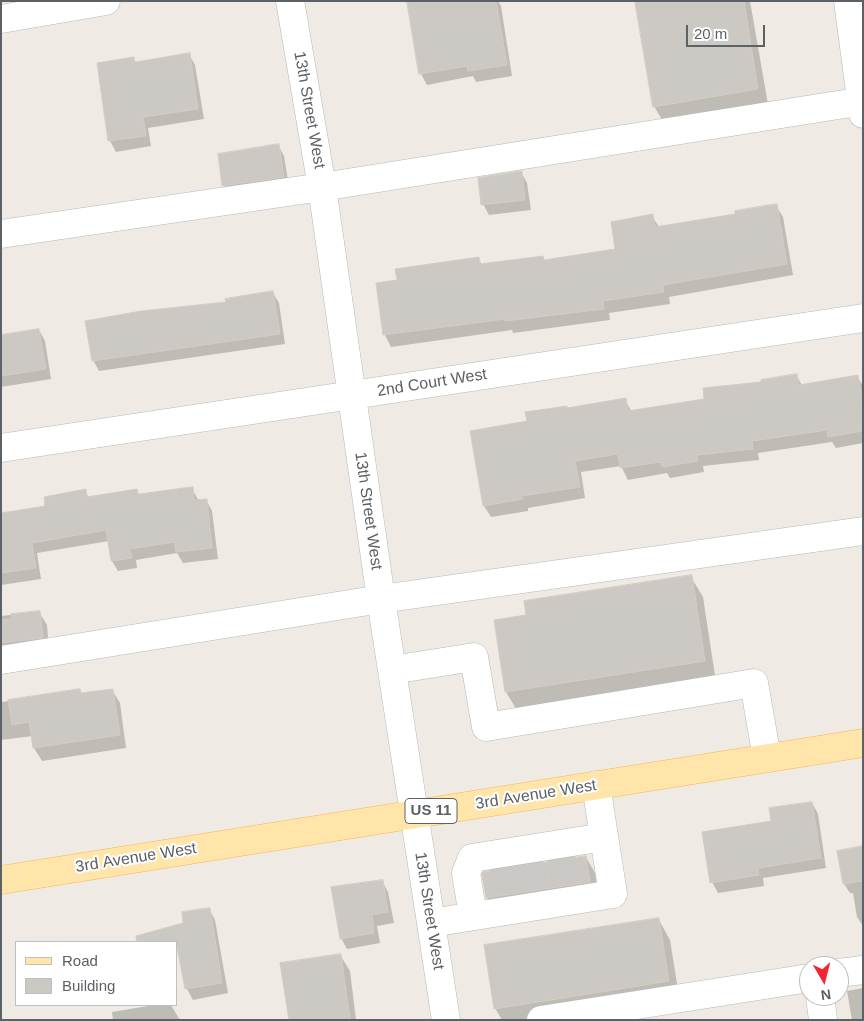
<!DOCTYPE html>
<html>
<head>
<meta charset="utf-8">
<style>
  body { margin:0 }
  #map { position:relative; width:864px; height:1021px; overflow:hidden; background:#efebe4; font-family:Arial,sans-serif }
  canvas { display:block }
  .frame { position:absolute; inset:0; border:2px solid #5c6165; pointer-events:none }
  .legend { position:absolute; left:15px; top:941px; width:162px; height:65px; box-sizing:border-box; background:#fff; border:1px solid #bec0c1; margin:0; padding:6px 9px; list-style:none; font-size:15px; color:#5c6165 }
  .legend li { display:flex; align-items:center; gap:10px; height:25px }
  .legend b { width:25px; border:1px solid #bec0c1 }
  .north { position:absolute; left:799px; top:956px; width:50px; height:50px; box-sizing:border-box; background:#fff; border:1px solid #bec0c1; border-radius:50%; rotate:172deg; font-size:14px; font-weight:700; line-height:20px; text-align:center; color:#5c6165 }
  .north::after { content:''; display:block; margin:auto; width:18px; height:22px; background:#f42532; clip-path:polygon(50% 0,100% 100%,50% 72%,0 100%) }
  .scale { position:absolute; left:686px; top:25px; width:79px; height:22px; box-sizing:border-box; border:2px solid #5c6165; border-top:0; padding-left:6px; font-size:15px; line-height:18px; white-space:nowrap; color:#5c6165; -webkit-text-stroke:4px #fff; paint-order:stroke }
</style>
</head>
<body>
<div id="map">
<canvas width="864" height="1021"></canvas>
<div class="frame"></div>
<ul class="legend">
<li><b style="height:6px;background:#ffe5a9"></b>Road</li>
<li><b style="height:14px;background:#ccc8c3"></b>Building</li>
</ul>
<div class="north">N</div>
<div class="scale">20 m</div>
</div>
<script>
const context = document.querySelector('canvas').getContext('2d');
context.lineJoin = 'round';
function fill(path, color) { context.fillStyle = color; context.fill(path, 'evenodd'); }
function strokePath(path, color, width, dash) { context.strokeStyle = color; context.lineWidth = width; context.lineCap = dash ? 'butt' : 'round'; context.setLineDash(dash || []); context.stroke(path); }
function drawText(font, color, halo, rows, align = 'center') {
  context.font = font + ' Arial,sans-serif'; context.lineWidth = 4; context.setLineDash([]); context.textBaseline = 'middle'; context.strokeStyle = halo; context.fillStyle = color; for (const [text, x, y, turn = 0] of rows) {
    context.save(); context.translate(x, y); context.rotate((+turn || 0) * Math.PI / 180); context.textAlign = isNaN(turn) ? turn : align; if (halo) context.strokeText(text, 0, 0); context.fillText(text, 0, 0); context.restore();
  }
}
const shadow = new Path2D(`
  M462,1h36l3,5 11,70 -36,6 -3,-6 -46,9 -6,-11 -12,-70z
  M637,1h113l19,109 -103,17 -12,-21z
  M189,54l6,11 9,54 -56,9 3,18 -35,6 -6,-11 -12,-77 35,-5 3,4z
  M278,145l6,11 5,31 -59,9 -6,-11z
  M521,172l6,11 4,27 -42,5 -6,-11z
  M776,206l7,11 10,58 -124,22 1,7 -61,9 1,7 -97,13 -1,-3 -121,17 -6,-12 -8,-51 21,-3 81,-22 3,6 61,-8 2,4 72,-10 35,-35 7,11 78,-12z
  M273,293l6,10 6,41 -186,27 -6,-11 134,-57z
  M39,330l6,11 6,38 -50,8v-51z
  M796,375l6,10 55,-9 6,10v57l-27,5 -4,-6 -74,11 1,7 -56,6 1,6 -34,6 -3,-5 -39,7 -7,-14 -40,6 4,26 -57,10v3l-37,6 -7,-11 44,-84 39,-13 58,-9 7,12 73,-12z
  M192,489l7,12 7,-1 6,11 6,48 -35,4 -6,-10 -41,7 1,8 -19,3 -6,-10 -3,-20 -72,12 4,26 -40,6v-70l46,-7 38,-17 4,7 48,-8 2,5z
  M691,577l12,20 13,85 -198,30 -12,-20 22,-76z
  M39,612l8,13 2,25 -48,10v-44z
  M112,690l8,13 6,45 -84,13 -8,-13 -1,-12 -32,4v-45l1,7 78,-11 2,4z
  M812,803l6,11 8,54 -63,10 1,8 -46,7 -6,-11 60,-60z
  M863,847v79l-6,-9 -4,-24h-3l-6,-9 -6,-32z
  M586,857l9,16 4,25 -103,16 -9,-16 -4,-23z
  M382,881l6,11 6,31 -17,3 3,17 -33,6 -6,-11z
  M209,909l6,11 13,73 -35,7 -6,-11 -12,-63 10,-2z
  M659,920l11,20 10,62 -116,18h-62l-7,-12z
  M340,955l10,16 6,49h-66z
  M863,988v32h-11l-5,-29z
  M154,1005h17l9,15h-67l-1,-8z`);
const building = new Path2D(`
  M407,1h89l11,64 -39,6 -1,-5 -48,8z
  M635,1h109l14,88 -105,18z
  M190,53l8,56 -55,8 3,19 -38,5 -11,-78 37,-6 1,5z
  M279,144l5,33 -62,9 -4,-32z
  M522,171l3,29 -44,5 -3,-27z
  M777,204l10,60 -124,21 1,7 -61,9 1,8 -99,12v-2l-122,16 -7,-52 21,-3 -2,-11 84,-12 1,7 63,-8 1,4 71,-11 -4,-27 42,-8 2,13 80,-13v-3z
  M273,291l7,43 -188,27 -7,-40 56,-10 85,-9 -1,-3z
  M39,329l7,40 -45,7v-41z
  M797,374l2,11 59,-10 5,32v24l-35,6 -1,-7 -75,11 1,8 -56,6 1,6 -36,6 -1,-5 -41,6 -2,-14 -43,7 5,26 -58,9 1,3 -40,7 -13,-75 57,-10 -2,-9 42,-6v2l59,-10 2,13 76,-12 -1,-11 58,-6v-2z
  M193,487l1,13 13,-1 5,49 -36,4 -2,-10 -44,7 2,9 -21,3 -5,-31 -74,13 4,25 -35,5v-60l44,-7 -1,-9 42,-8 1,8 50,-8 1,5z
  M692,575l13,86 -200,31 -11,-72 32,-5 -2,-14z
  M40,611l3,27 -42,5v-23l11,-1 -1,-5z
  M80,689l1,4 32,-4 7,46 -87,13 -4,-26 -17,3 -4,-25z
  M812,802l9,56 -63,10 1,7 -49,8 -8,-51 69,-11 -2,-13z
  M863,846v35l-20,3 -6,-33z
  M586,856l4,26 -104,16 -4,-23 1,-3z
  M383,880l5,32 -16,3 2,18 -34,6 -9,-52z
  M210,908l12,75 -37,6 -9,-47h-39l-1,-6 47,-13 -1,-11z
  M659,918l10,63 -175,28 -10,-64z
  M341,954l9,66h-61l-9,-57z`);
const minorTunnel = new Path2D(`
  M561,855l5,31
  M529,860l5,31
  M503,864l5,31`);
const minor = new Path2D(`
  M290,1l32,186 59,412 65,421
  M848,1l15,113
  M1,19l105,-18
  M1,234l321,-47 541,-86
  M1,448l862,-130
  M1,660l380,-61 482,-68
  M392,670l82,-13 12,70 268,-44 13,75
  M473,916l-7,-43 6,-15 132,-21
  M431,923l182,-29 -17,-109
  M839,973l24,-3
  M820,996l3,24
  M541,1020l268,-42`);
const major = new Path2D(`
  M1,880l862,-137`);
const shields = [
  [431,811,52]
];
const shieldNames = [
  ["US 11",431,811]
];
const streetNames = [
  ["13th Street West",309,110,80],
  ["2nd Court West",432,383,-9],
  ["13th Street West",368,511,82],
  ["3rd Avenue West",536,795,-9],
  ["3rd Avenue West",136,858,-9],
  ["13th Street West",429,911,81]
];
fill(shadow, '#0003');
fill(building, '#ccc8c3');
strokePath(building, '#d4ccc1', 1);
strokePath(minorTunnel, '#cac8c4', 28, [28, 14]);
strokePath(minor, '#b4b8bc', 29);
strokePath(major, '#fab352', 29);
strokePath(minor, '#fff', 28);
strokePath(major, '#ffe5a9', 28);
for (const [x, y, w] of shields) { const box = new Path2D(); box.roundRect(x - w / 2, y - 12.5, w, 25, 4); context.fillStyle = '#fff'; context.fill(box); strokePath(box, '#5c6165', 1); }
drawText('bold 15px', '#5c6165', null, shieldNames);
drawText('16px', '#5c6165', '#fff', streetNames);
</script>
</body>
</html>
